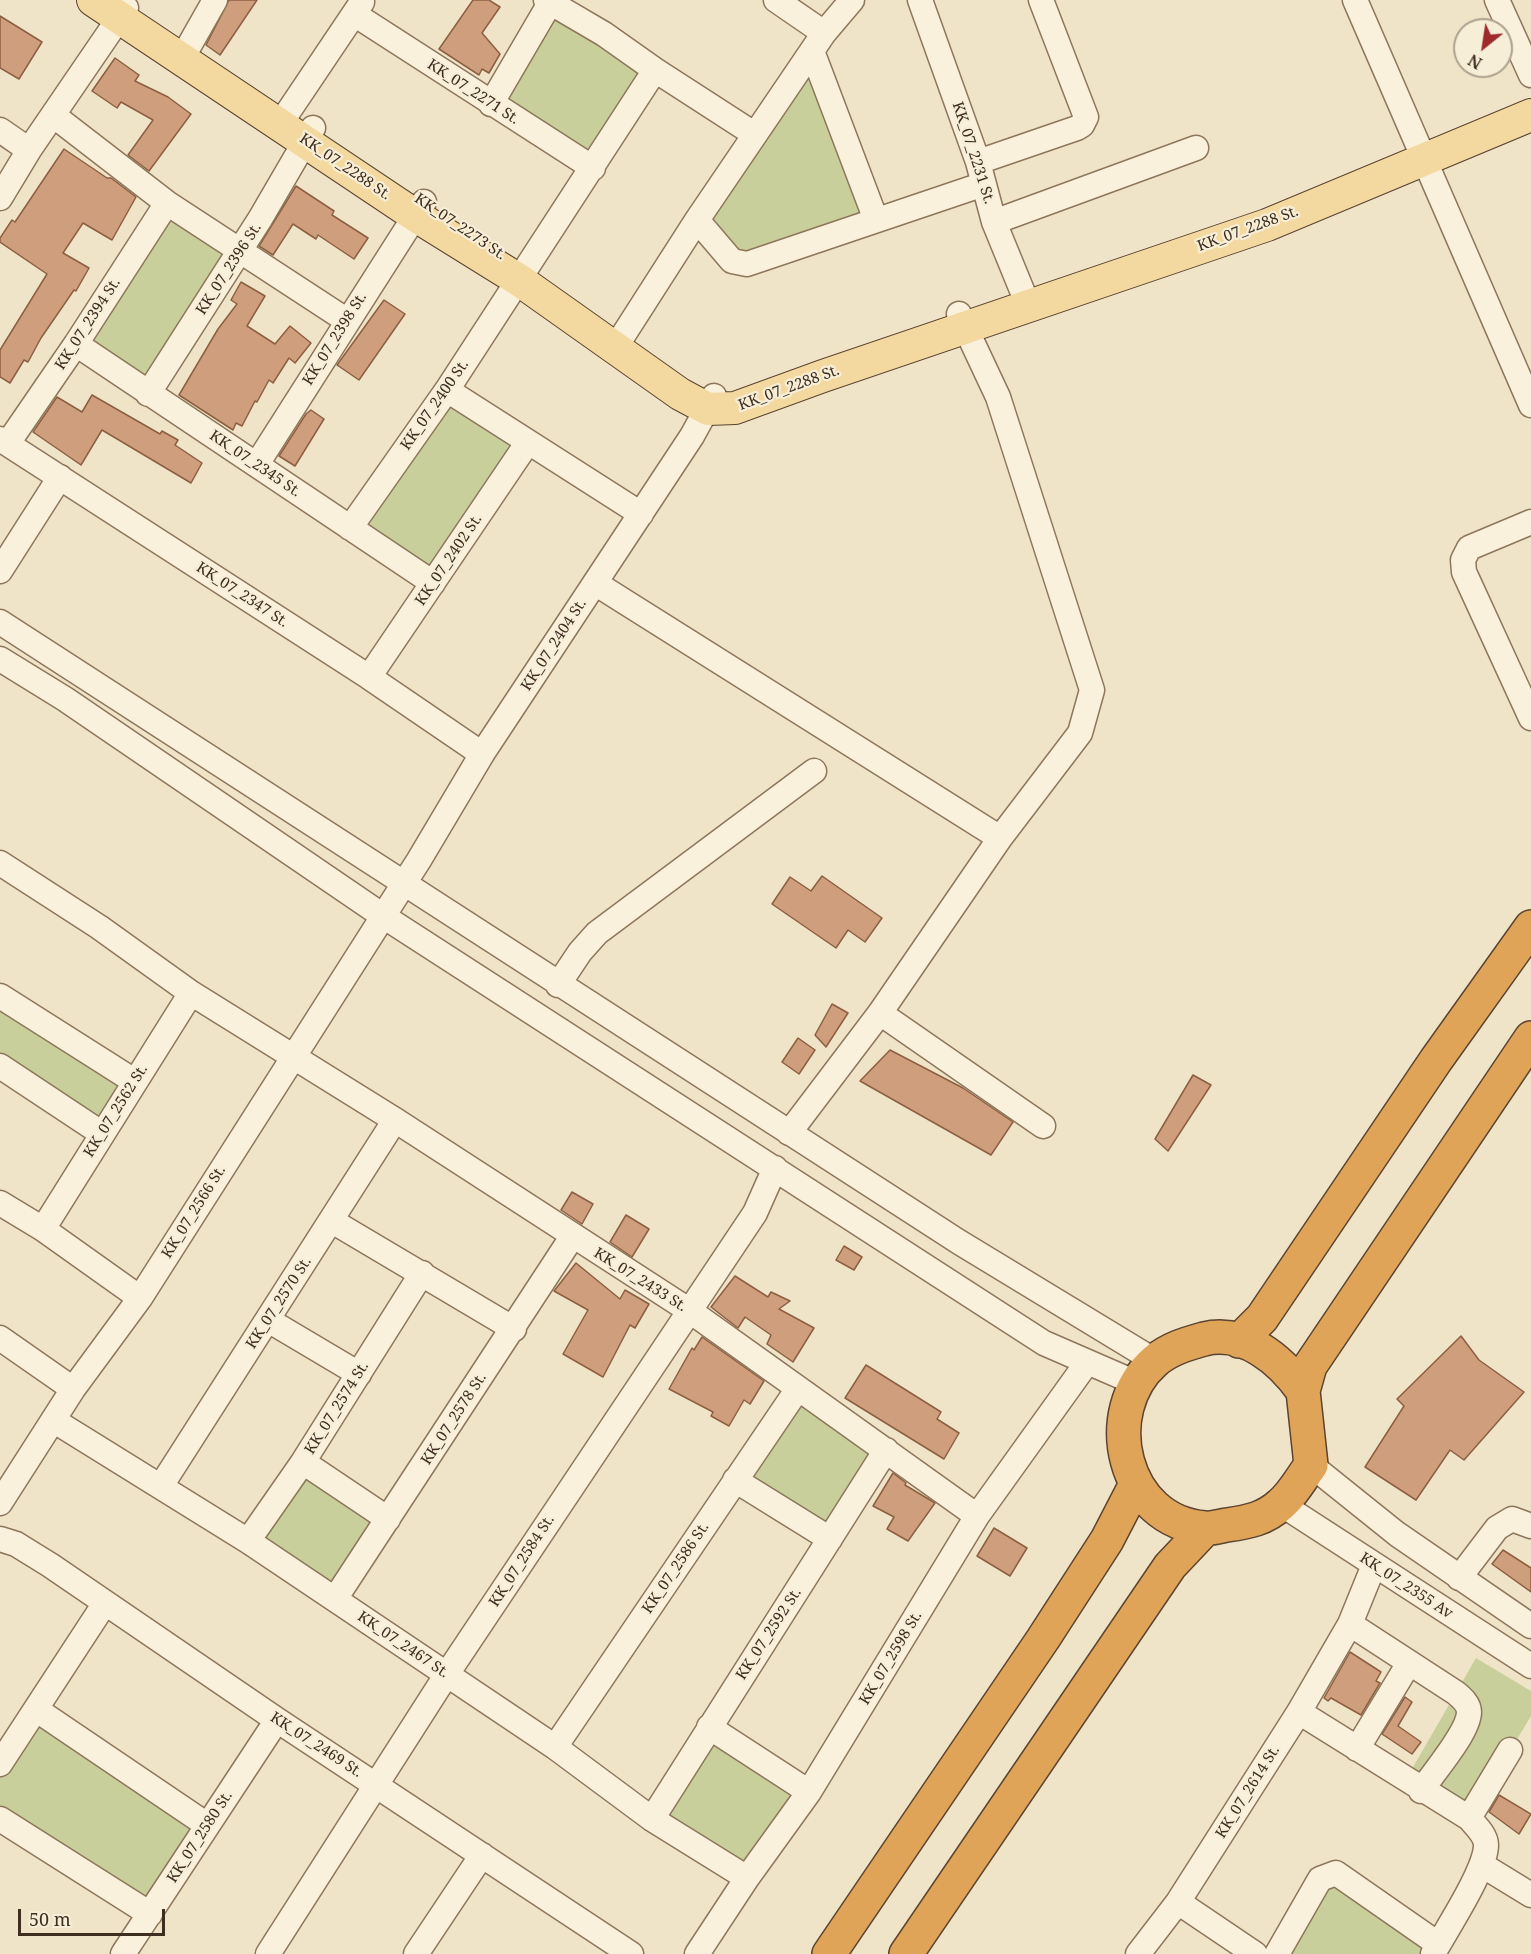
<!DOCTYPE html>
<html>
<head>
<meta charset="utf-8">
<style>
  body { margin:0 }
  #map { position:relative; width:1531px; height:1954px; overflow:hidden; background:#f0e4c8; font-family:"Noto Serif",serif }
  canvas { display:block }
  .north { position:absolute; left:1453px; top:18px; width:60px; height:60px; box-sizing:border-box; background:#f7eed8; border:2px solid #ada18e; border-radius:50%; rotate:210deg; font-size:16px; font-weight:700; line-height:24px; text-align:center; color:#3d2e20 }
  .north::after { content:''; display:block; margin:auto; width:21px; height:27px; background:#9e2a2b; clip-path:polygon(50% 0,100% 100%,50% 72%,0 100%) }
  .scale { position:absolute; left:18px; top:1909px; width:147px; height:27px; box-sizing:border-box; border:3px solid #3d2e20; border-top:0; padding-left:8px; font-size:18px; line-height:21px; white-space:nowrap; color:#3d2e20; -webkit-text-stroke:4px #f7eed8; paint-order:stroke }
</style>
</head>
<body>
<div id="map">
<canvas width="1531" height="1954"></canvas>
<div class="north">N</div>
<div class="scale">50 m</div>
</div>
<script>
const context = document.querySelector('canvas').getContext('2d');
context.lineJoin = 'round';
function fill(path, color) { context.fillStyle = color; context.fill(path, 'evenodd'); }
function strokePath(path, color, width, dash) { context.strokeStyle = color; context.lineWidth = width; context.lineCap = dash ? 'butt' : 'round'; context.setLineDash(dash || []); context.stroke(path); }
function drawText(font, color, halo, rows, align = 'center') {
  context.font = font + ' "Noto Serif",serif'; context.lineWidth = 4.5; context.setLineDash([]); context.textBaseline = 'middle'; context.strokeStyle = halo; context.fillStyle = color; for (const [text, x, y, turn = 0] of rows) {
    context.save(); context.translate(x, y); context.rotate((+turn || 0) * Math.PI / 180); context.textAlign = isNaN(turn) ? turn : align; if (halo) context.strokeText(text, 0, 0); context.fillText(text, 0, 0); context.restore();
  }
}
const green = new Path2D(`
  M550,3l105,67 -62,98 -102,-64z
  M812,51l64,169 -139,44 -40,-44z
  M167,203l74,47 -93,144 -72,-50z
  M447,390l81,52 -95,141 -83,-55z
  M0,996l134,85 -33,52 -101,-67z
  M797,1390l89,60 -56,89 -95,-59z
  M303,1462l85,57 -53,80 -87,-58z
  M1476,1658l55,33v25l-59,98 -63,-40z
  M37,1710l170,115 -57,89 -150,-95v-55z
  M709,1727l99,66 -60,85 -96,-59z
  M1336,1873l97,81h-156z`);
const building = new Path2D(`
  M229,0h28l-37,55 -14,-10z
  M473,0h16l11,7 -18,26 18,21 -11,19 -7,-4 -3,6 -40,-26z
  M0,16l42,26 -23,37 -19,-11z
  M115,58l24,17 -4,6 33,16 23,17 -42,57 -21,-16 25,-35 -32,-18 -4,6 -25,-17z
  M64,149l43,29h4l25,19 -24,43 -29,-17 -20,30 26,15 -13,23 -2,-1 -33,48 -13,24 -4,-2 -14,23 -10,-6v-27l47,-76 -47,-32v-4l12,-18 3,2z
  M296,186l38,25 -2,4 36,23 -14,21 -36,-24 -2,4 -23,-15 -20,31 -14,-9z
  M241,282l24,14 -18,30 28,18 15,-18 21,17 -16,20 -6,-5 -16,25 -4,-3 -12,22 -2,-1 -13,25 -6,-3 -3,7 -54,-35 39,-66 19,-25 -6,-4z
  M384,300l21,14 -46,66 -22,-15z
  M92,395l68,39 2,-3 16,9 -3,5 27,18 -11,20 -89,-53 -21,35 -48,-33 24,-35 25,15z
  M311,410l13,9 -29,47 -16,-10 27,-42z
  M822,876l60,42 -17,24 -17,-12 -12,18 -64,-44 18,-27 21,14z
  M832,1004l16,9 -22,34 -11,-12z
  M798,1038l17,12 -16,24 -17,-12z
  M890,1050l73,38 50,34 -22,33 -131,-74z
  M1193,1075l18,10 -43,66 -13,-12z
  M572,1192l21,12 -11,20 -21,-14z
  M626,1215l23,14 -17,28 -22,-15z
  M844,1246l18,11 -8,13 -18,-10z
  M576,1263l44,36 5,-9 24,14 -14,24 -5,-3 -27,52 -40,-23 25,-44 -34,-19z
  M735,1276l33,21 3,-5 19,9 -11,8 35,19 -21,34 -26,-18 4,-9 -26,-18 -7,11 -27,-21z
  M1461,1336l18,24 45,32 -60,68 -14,-10 -34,50 -51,-33 39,-61 -7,-7z
  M702,1337l62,44 -14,23 -6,-4 -15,26 -18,-10 2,-4 -44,-23 23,-41 2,2z
  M866,1365l75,47 -4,7 22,14 -15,26 -99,-61z
  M893,1473l13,10 -1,2 30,18 -27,38 -21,-12 7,-12 -21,-11z
  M994,1528l33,20 -17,28 -33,-20z
  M1503,1550l28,18v24l-39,-28z
  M1350,1652l31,20 -5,9 4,2 -19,32 -30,-17 -3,3 -4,-3z
  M1405,1697l7,5 -14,24 23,16 -9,12 -30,-20z
  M1499,1795l32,19 -12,20 -30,-22z`);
const minor = new Path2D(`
  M546,0l58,34 51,36 99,64
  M776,0l48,33
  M920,0l58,162 16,60 34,83
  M1355,0l176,405
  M1497,0l34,75
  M354,14l239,154
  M812,51l64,169
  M181,60l34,-60
  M491,104l59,-101
  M53,115l114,88 179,117
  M280,124l82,-122
  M0,130l29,20
  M978,162l99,-34 5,-3 4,-8 -45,-117
  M0,198l29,-48 97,-142
  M697,220l35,41 15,3 237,-80
  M994,222l202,-74
  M76,344l357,239
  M615,348l82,-128 127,-187 28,-33
  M447,390l194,124
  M148,394l112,-175 53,-91
  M0,439l369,238 113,77
  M8,443l68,-99 91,-141
  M257,464l167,-262
  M1531,522l-62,26 -6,12 1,12 67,146
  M350,528l97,-138 208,-320
  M0,571l60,-94
  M595,583l405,255
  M0,622l959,620 196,119
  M0,659l65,40 318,217 661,427 92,40
  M369,677l159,-235
  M0,863l99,64 92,66 204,127 295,191 287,205
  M558,985l22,-33 17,-19 217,-162
  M0,996l134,85
  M880,1013l163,113
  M0,1066l101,67
  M789,1133l91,-120 120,-175 80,-105 12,-43 -94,-293 -39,-83
  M0,1203l43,26 97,69
  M332,1221l182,108
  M43,1229l148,-236
  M268,1320l91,54
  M0,1338l73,51
  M53,1420l195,121 307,206 97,72 95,59
  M303,1462l85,57
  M1311,1465l86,69 134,92
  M735,1480l95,59
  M161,1486l234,-366
  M0,1503l73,-114 67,-91 279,-438 63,-106 210,-318 22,-40
  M1281,1504l250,162
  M0,1539l16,5 34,21 227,155 354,234
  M248,1541l55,-79 119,-189
  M1459,1578l38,-50 15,-9 19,7
  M335,1599l237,-362
  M1350,1624l106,69c6,5 13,11 13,19 0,20 -36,61 -48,79
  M37,1710l170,115
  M1299,1712l170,106c6,7 17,17 17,27 0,25 -40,85 -53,109
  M709,1727l100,65
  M555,1747l242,-357
  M1357,1749l52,-86
  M0,1764l105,-161
  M1469,1818l41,-68
  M0,1819l150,95
  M652,1819l234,-369
  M1482,1865l49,30
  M1178,1902l77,52
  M123,1954l154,-234
  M268,1954l179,-280 308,-461 20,-45
  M416,1954l66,-99
  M697,1954l50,-76 62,-86 168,-276 109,-152
  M1138,1954l40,-52 121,-190 51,-88 24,-59
  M1277,1954l43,-75 16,-6 102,71`);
const major = new Path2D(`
  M93,0l323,216 103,64 161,114 28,15 27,-1 88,-32 444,-151 264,-110`);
const highway = new Path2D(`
  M1239,1341l23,-23 174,-258 95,-133
  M1303,1391c-22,-31 -58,-62 -99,-52 -18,5 -35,10 -49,22 -58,51 -32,161 50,167 7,1 15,-2 22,-3 21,-3 38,-6 54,-21 12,-10 21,-27 30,-39l-8,-74 7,-25 221,-328
  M829,1954l214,-315 64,-99 29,-56
  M906,1954l264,-388 35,-37`);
const streetNames = [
  ["KK_07_2271 St.",473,92,33],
  ["KK_07_2231 St.",973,153,72],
  ["KK_07_2288 St.",345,167,34],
  ["KK_07_2273 St.",460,227,34],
  ["KK_07_2288 St.",1248,229,-20],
  ["KK_07_2396 St.",229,269,-57],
  ["KK_07_2394 St.",88,324,-57],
  ["KK_07_2398 St.",335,339,-58],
  ["KK_07_2288 St.",789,388,-20],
  ["KK_07_2400 St.",435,405,-55],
  ["KK_07_2345 St.",255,464,34],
  ["KK_07_2402 St.",449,560,-56],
  ["KK_07_2347 St.",242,595,33],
  ["KK_07_2404 St.",554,645,-57],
  ["KK_07_2562 St.",116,1111,-58],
  ["KK_07_2566 St.",194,1212,-58],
  ["KK_07_2433 St.",640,1280,32],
  ["KK_07_2570 St.",279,1303,-57],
  ["KK_07_2574 St.",337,1408,-58],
  ["KK_07_2578 St.",454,1419,-57],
  ["KK_07_2584 St.",522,1561,-57],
  ["KK_07_2586 St.",676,1568,-56],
  ["KK_07_2355 Av",1406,1586,33],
  ["KK_07_2592 St.",769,1634,-57],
  ["KK_07_2467 St.",403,1645,34],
  ["KK_07_2598 St.",891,1658,-59],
  ["KK_07_2469 St.",316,1745,33],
  ["KK_07_2614 St.",1248,1792,-58],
  ["KK_07_2580 St.",200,1837,-57]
];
fill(green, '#c9cf9b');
fill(building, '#cf9f7d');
strokePath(building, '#8d5f41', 1.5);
strokePath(minor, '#8d765c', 27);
strokePath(major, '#5b4430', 34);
strokePath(highway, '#5b4430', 36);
strokePath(minor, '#faf1dc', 24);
strokePath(major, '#f3d9a0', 32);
strokePath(highway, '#e0a458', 33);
drawText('15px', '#3d2e20', '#f7eed8', streetNames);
</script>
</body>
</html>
